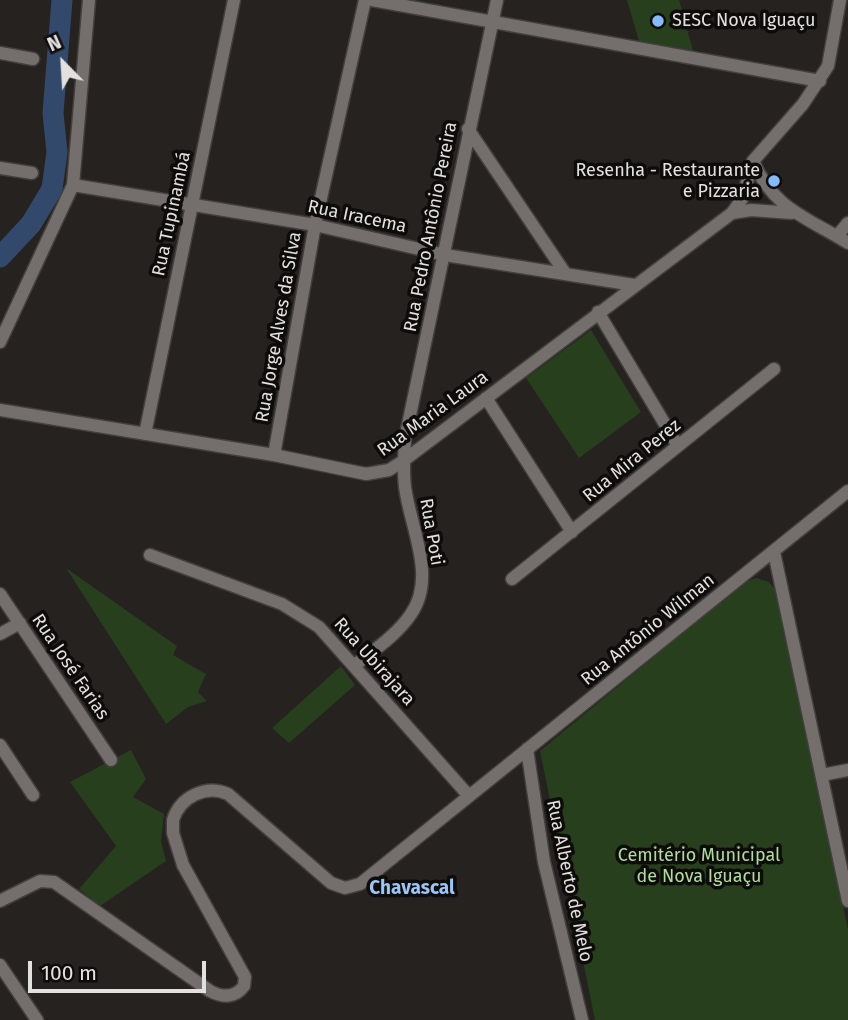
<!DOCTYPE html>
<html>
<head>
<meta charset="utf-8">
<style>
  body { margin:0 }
  #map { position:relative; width:848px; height:1020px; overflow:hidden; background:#262220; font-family:"Fira Sans",sans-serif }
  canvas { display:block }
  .north { position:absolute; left:28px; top:28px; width:70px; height:70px; -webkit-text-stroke:5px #0e0c0b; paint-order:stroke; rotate:336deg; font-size:19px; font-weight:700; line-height:28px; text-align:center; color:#e3e1df }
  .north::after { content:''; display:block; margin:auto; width:24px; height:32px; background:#e3e1df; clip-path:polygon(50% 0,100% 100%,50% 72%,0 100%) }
  .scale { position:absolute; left:28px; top:961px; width:178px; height:32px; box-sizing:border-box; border:4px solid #e3e1df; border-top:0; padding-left:9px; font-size:21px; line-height:24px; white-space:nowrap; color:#e3e1df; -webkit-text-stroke:5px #0e0c0b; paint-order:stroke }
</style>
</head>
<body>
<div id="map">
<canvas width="848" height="1020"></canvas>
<div class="north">N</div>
<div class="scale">100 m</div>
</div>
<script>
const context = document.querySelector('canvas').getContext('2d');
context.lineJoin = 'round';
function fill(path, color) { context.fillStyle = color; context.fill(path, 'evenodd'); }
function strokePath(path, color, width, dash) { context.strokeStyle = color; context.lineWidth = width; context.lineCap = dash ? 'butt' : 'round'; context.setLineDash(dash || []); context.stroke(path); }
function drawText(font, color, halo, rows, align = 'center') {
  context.font = font + ' "Fira Sans",sans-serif'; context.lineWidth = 7; context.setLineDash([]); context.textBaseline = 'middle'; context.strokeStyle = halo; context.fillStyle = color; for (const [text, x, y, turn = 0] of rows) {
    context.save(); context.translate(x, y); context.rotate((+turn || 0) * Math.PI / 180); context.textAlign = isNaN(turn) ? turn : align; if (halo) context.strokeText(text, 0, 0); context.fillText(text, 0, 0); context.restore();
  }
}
const green = new Path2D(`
  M627,0h52l16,58 -56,-17z
  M591,330l50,82 -62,46 -53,-80z
  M66,568l111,78 -4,9 33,19 -8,18 9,9 -19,6 -22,17z
  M756,578l13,4 8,10 71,338v90h-253l-55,-269 203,-168z
  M341,666l14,19 -66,58 -17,-15z
  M131,750l15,29 -13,18 31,17 -3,27 5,20 -66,45 -21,-17 37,-43 -46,-64z`);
const river = new Path2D(`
  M0,257l31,-33 21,-35 5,-37 -4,-39 9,-113`);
const street = new Path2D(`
  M372,0l448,81
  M0,53l33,6
  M468,129l97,144
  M753,161c20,48 55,57 95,82
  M0,168l32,5
  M73,185l242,40 130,30 189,30
  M732,213l10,-14 11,-38 50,-57 25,-38 12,-66
  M837,236l11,-13
  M598,312l80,134
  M0,342l73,-157 16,-185
  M486,398l86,134
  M0,410l274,45 92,19 23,-4 14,-9 329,-248 19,-3 41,3
  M145,434l89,-434
  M274,455l41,-230 50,-225
  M774,552l74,349
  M150,555l132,49 37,23 150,169
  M512,579l262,-210
  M0,594l111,166
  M0,634l20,-11
  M355,665c19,-15 42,-30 56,-51 26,-37 -1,-87 -6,-127 -2,-16 -1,-32 0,-48l92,-439
  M0,745l33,50
  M527,749l17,113 38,158
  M822,775l26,-5
  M0,901l40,-20 14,1 156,109c13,7 25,7 34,-5l1,-9 -62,-112 -10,-32v-13c7,-23 33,-36 55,-26l103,89 14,5 15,-4 488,-393
  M0,965l37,55`);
const markers = [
  [658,21,7,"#85bbfb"],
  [774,181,7,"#85bbfb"]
];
const poiNames = [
  ["SESC Nova Iguaçu",672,21],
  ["Resenha - Restaurante",760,171,"right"],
  ["e Pizzaria",760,192,"right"]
];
const streetNames = [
  ["Rua Tupinambá",172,214,-78],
  ["Rua Iracema",357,217,12],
  ["Rua Pedro Antônio Pereira",431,227,-79],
  ["Rua Jorge Alves da Silva",279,327,-80],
  ["Rua Maria Laura",433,414,-36],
  ["Rua Mira Perez",632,461,-39],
  ["Rua Poti",431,532,80],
  ["Rua Antônio Wilman",648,630,-39],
  ["Rua Ubirajara",374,662,48],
  ["Rua José Farias",70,667,56],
  ["Rua Alberto de Melo",569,881,78]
];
const parkNames = [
  ["Cemitério Municipal",699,856],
  ["de Nova Iguaçu",699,877]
];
const neighbourhoodNames = [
  ["Chavascal",412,889]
];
fill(green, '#273f1d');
strokePath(river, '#33496c', 21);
strokePath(street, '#423f3d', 15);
strokePath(street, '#746f6d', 12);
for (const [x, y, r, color] of markers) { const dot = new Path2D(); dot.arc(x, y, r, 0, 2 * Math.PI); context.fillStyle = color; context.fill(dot); strokePath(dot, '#0e0c0b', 2.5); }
drawText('18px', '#e3e1df', '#0e0c0b', poiNames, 'left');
drawText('18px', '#e3e1df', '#0e0c0b', streetNames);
drawText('18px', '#afdc9e', '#0e0c0b', parkNames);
drawText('bold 19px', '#9cc4f4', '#0e0c0b', neighbourhoodNames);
</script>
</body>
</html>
